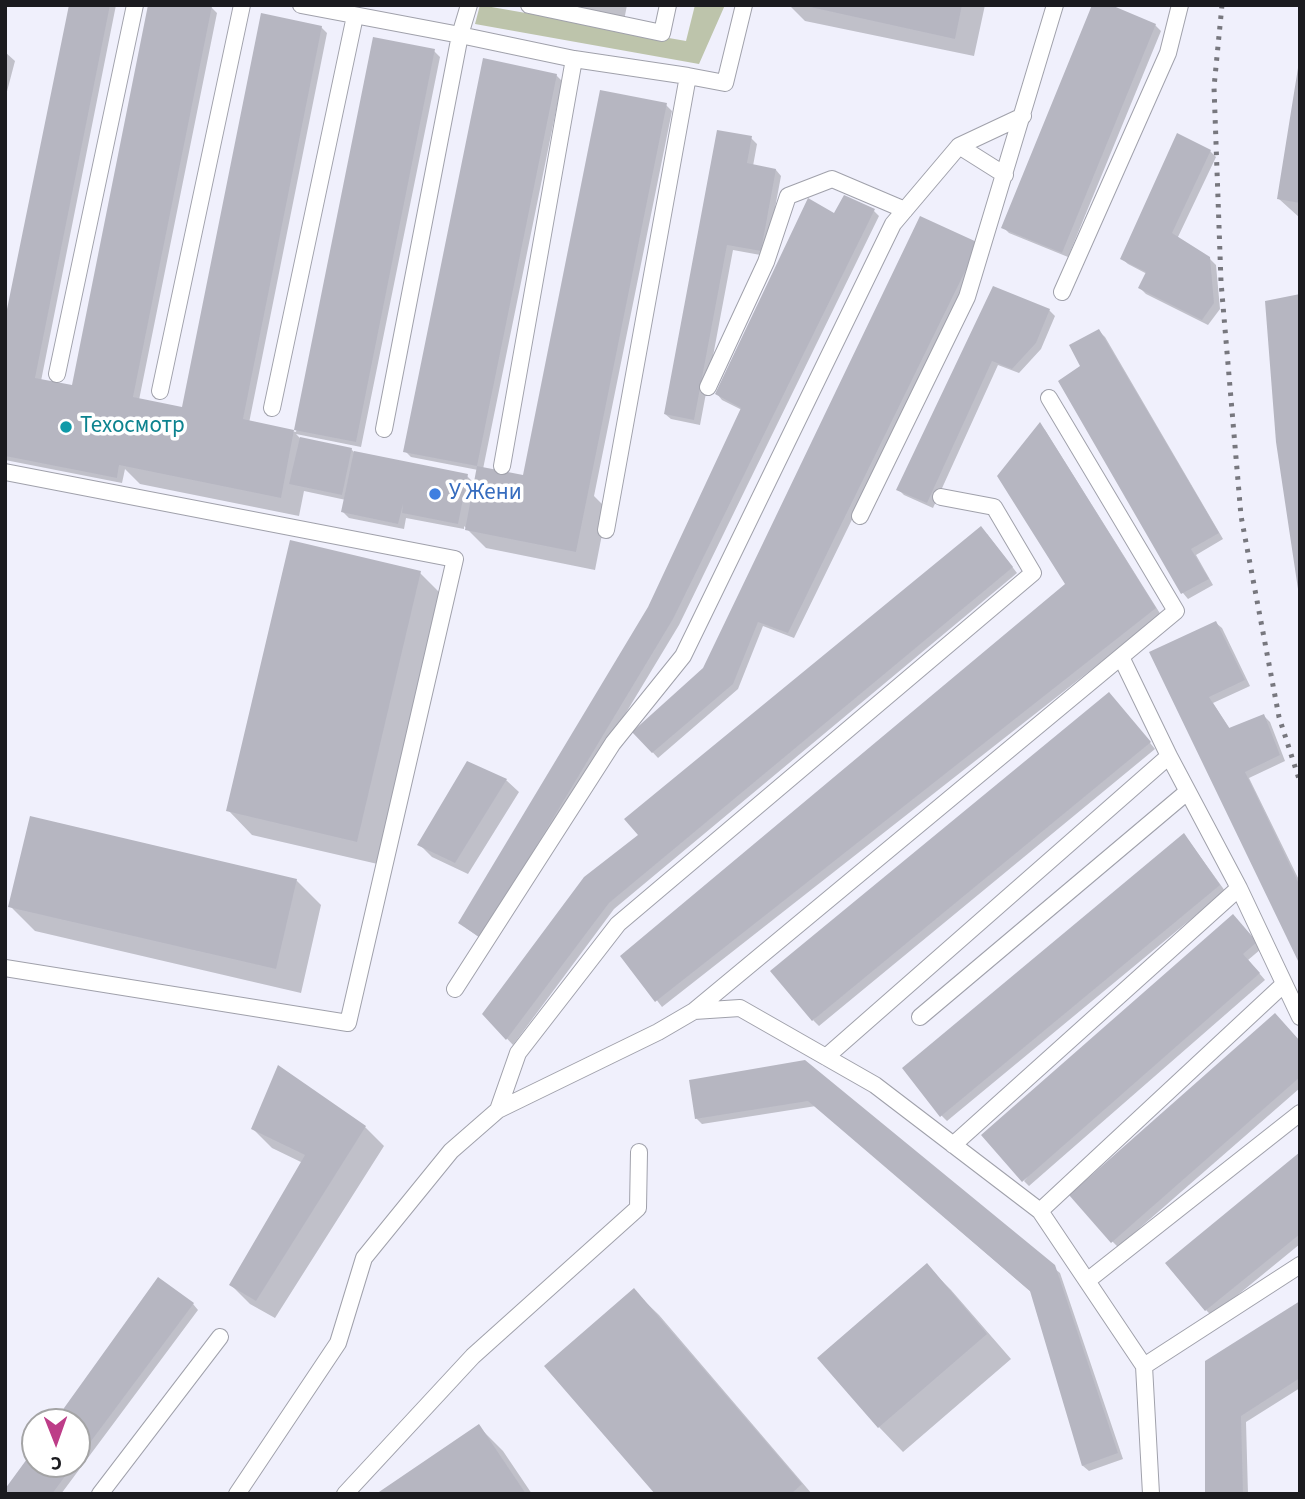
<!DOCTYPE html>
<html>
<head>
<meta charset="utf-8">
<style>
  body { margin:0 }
  #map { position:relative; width:1305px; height:1499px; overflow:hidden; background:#f0f0fc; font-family:"Source Sans 3",sans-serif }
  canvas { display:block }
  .frame { position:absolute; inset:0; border:7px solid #1b1b1f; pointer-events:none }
  .north { position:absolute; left:21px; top:1408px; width:70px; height:70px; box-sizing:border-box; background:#fff; border:2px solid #a4a4a5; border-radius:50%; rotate:179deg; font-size:19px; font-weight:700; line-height:28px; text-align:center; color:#1b1b1f }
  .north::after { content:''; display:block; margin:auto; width:24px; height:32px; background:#bd3d88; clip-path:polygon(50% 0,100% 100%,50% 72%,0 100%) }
</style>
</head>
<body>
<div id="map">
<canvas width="1305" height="1499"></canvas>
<div class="frame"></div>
<div class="north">С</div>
</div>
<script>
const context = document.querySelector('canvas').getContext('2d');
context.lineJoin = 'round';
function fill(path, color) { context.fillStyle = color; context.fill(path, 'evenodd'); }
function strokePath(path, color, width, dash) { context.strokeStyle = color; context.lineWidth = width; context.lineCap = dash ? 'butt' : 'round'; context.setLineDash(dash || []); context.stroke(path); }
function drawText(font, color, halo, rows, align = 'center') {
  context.font = font + ' "Source Sans 3",sans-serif'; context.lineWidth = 7; context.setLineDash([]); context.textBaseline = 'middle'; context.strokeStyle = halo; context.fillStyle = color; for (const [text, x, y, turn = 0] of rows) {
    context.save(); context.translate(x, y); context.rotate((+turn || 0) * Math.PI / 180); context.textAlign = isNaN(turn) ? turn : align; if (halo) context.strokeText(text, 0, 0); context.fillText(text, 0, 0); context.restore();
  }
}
const green = new Path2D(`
  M480,5l206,36 9,-36h30l-26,59 -224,-40z`);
const shadow = new Path2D(`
  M70,5h46l-75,376 32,6 77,-382h50l11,2 6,6 -78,387 48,10 134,-383 6,6 -78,390 47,9 79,-393 59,12 6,6 -79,390 -65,-13 5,5 50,10 4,4 112,23 9,9 2,-15 -67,-13 -6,-6 151,-376 6,6 -79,388 41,9 142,-373 6,6 -78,385 13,13 -12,61 -109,-22 -22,-22v3l-58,-11 -2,11 -55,-11 -6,-6 3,-12 -42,-9 -5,25 -159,-32 -15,-15 -3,14 -117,-23v-132z
  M528,5h99l-4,21z
  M789,5h196l-11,51 -169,-35z
  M1155,25l6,6 -93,226 -59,-24 -6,-6z
  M5,52l10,9 -10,38z
  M1300,70v148l-21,-19z
  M751,138l6,6 -4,22 23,4 5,6 -15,80 -33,-6 -33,175 -29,-6 -6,-5z
  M1210,151l6,6 -39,82 32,19 7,7 4,44 -12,16 -62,-31 -6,-6 7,-14 -19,-10 -6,-5z
  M874,211l5,5 -200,409 -192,318 -21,-15 184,-321 92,-197 -20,-10 -5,-6 118,-178z
  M921,218l63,32 -190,388 -31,-12 -25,63 -80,69 -24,-26 71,-63z
  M994,288l55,22 6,6 -14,33 -22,24 -21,-8 -65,143 -29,-13 -6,-6z
  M1099,331l6,6 118,202 -27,16 17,30 -25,14 -5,-6 -100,-227z
  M1040,425l5,5 116,185 -499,392 -39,-51 444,-371z
  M987,534l30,39 -403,336 -101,136 -29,-31 156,-179z
  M420,573l25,25 -63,267 -130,-30 -24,-25z
  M1216,623l6,5 28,58 -37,17 17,26 34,-13 6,6 15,39 -36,17 51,104v79l-148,-308z
  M1115,700l40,49 -336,277 -6,-6z
  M506,780l13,12 -51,82 -36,-17 -12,-12z
  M1189,841l36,50 -278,230 -6,-6z
  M296,880l25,25 -20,88 -266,-62 -25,-25z
  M1238,922l23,27 -13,11 17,20 -236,206 -5,-5z
  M1300,1043v45l-182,159 -6,-6z
  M805,1062l255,211 63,186 -34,12 -6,-5 -52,-174 -215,-186 -114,18 -6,-6z
  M365,1127l19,19 -109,172 -25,-14 -19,-19 72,-122 -31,-15 -19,-19z
  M1300,1154v90l-88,72 -6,-6z
  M926,1265l25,25 60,69 -108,93 -24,-25z
  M634,1291l25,24 153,179h-155z
  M1300,1303v85l-54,34 2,72h-42l1,-132z
  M193,1304l5,6 -137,184h-56l30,-43v13h42v-42h-21z
  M479,1427l24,24 29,43h-153z`);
const building = new Path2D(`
  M69,5h41l-75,373 37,7 76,-380 64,1 -79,391 49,10 79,-394 61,13 -79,393 51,11 79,-393 62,12 -79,393 -62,-12 -13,68 -162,-33 -2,13 -112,-22v-137z
  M801,5h161l-7,34z
  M1092,5h19l45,19 -94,229 -61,-25z
  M483,58l74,16 -80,392 -74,-14z
  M1298,68h2v135l-23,-4z
  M600,90l67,13 -91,449 -111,-22 12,-64 46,9z
  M717,130l35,6 -5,27 29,6 -15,82 -34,-6 -33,175 -30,-6z
  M1177,133l34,17 -39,83 38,24 4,46 -12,17 -64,-32 8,-16 -26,-13z
  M844,195l31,14 -202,410 -192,319 -23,-15 190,-316 93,-199 -26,-14 93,-196 26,15z
  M920,216l59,27 -191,390 -30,-11 -25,62 -81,69 -20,-21 71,-64z
  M993,286l57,23 -14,34 -24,26 -20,-8 -65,142 -31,-13z
  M1300,294v295h-2l-22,-147 -11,-141z
  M1099,329l120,204 -28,16 18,30 -28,15 -123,-213 22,-15 -11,-21z
  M1040,422l116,186 -501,394 -35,-46 445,-372 -68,-108z
  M300,437l52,11 -10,47 -53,-11z
  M354,451l114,23 -10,50 -56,-11 1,-9 -5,20 -57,-12z
  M981,526l32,41 -404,336 -103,137 -24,-26 102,-137 54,-42 -14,-16z
  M290,540l131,31 -64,271 -131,-31z
  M1216,621l29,59 -36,17 20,31 35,-14 16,41 -35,17 55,114v79l-151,-313z
  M1109,692l42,50 -339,279 -42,-50z
  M467,761l40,18 -52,84 -38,-18z
  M30,816l267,63 -21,90 -268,-62z
  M1184,833l36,52 -280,232 -38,-49z
  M1233,914l24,28 -14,12 17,19 -238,209 -41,-47z
  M1275,1013l25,28v36l-189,166 -42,-48z
  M805,1060l250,205 63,188 -36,13 -52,-175 -222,-190 -113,18 -6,-39z
  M278,1065l88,61 -110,175 -27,-16 76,-130 -54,-26z
  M1300,1152v82l-95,77 -40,-48z
  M927,1263l60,71 -109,94 -61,-70z
  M158,1277l36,26 -117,157v-38h-23z
  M634,1288l168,196 -11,10h-136l-111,-128z
  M1300,1301v77l-59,38 2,78h-38v-133z
  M479,1424l47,70h-150z
  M35,1448v16h39l-22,30h-47v-5z`);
const service = new Path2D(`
  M301,5l159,30 114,24 114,17 37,7 19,-78
  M529,5l133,28 6,-28
  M959,146l64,-30
  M1062,292l106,-239 12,-48
  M57,374l78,-369
  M708,387l58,-125 22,-66 44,-17 73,31
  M160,391l82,-386
  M272,408l83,-392
  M384,429l76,-394 9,-30
  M502,466l72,-407
  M5,472l450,87 -107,464 -343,-55
  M860,516l107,-219 88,-292
  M606,530l82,-454
  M1121,657l48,99 70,132 61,129
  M455,989l158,-246 70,-87 210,-432 66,-78 46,29
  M694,1011l482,-400 -127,-213
  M920,1017l267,-225
  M826,1057l343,-301
  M498,1110l20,-57 100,-129 415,-351 -39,-66 -53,-10
  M953,1145l286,-257
  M1040,1211l244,-227
  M1087,1281l213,-168
  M1144,1366l156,-101
  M100,1494l120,-157
  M237,1494l101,-151 26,-85 87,-107 47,-41 160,-78 36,-21 46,-3 135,77 165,126 104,155 7,128
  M345,1494l128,-138 165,-148 1,-56`);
const rail = new Path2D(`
  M1222,5l-8,82 7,195 20,234 38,201 21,65`);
const markers = [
  [66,427,7,"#0f9aa8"],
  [435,494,7,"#3f7fe0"]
];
const cultureNames = [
  ["Техосмотр",80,427]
];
const shopNames = [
  ["У Жени",449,494]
];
fill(green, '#bdc4ab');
fill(shadow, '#0003');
fill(building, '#b6b6c1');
strokePath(service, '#a0a1ab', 18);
strokePath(service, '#fff', 16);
strokePath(rail, '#77777e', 5, [3.5, 7]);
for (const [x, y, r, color] of markers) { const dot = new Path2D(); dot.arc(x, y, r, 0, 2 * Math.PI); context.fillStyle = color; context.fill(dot); strokePath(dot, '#fff', 2.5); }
drawText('23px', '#0d838f', '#fff', cultureNames, 'left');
drawText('23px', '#366cbe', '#fff', shopNames, 'left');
</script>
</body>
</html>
